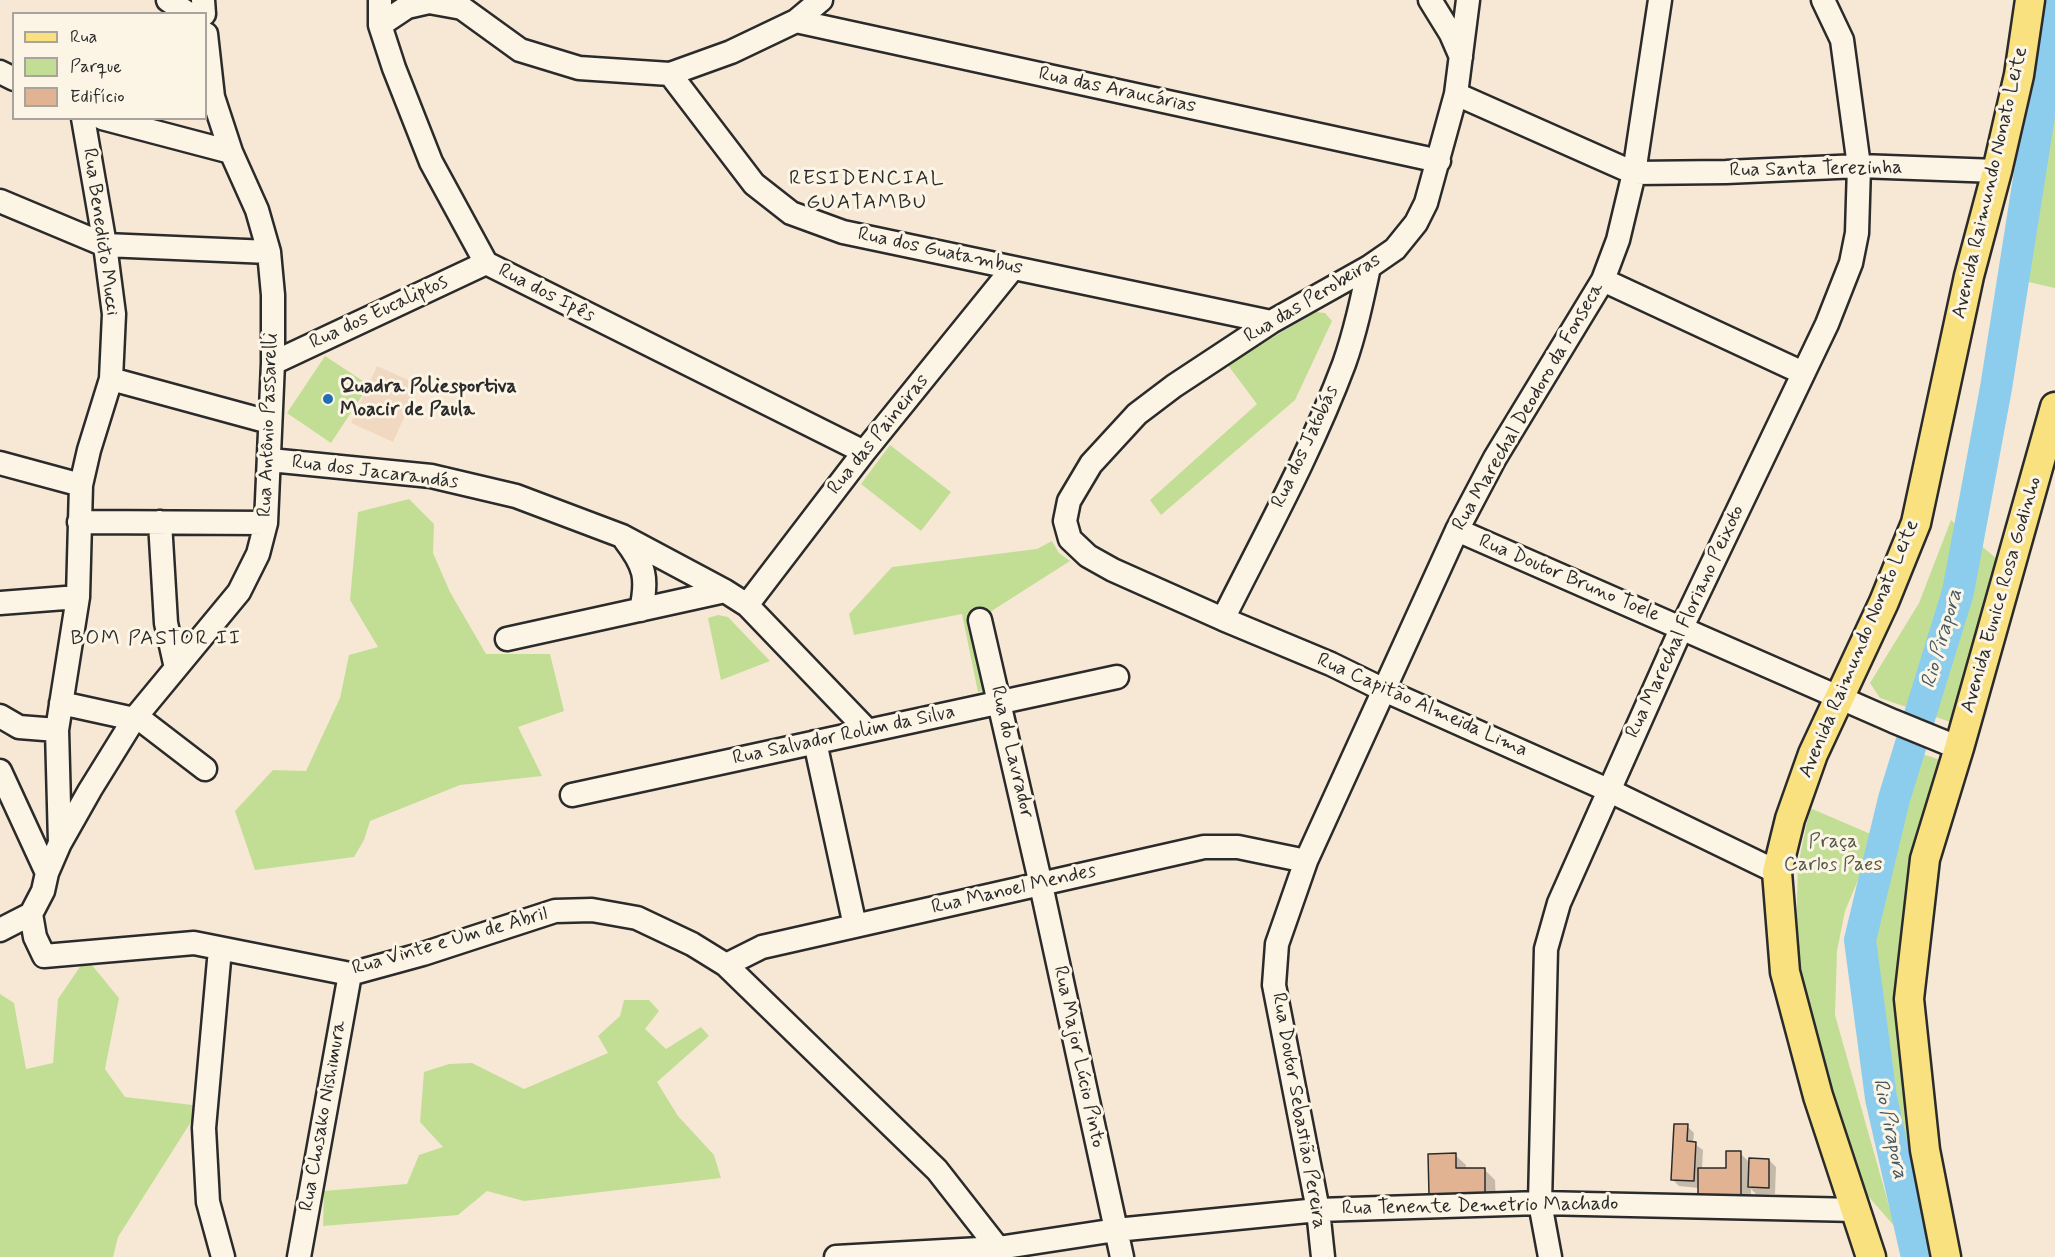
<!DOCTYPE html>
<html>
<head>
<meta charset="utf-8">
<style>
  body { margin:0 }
  #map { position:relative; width:2055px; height:1257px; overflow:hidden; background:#f7e8d5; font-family:Mynerve,sans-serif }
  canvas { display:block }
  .legend { position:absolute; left:12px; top:12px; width:195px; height:108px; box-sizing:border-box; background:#fcf5e5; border:2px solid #a8a49b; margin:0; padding:8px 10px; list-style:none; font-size:18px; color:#2b2b2b }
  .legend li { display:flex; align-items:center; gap:12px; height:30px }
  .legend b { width:30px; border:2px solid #a8a49b }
</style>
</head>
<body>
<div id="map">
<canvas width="2055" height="1257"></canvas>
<ul class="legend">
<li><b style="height:8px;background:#fae180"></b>Rua</li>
<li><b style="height:16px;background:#c2de95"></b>Parque</li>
<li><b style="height:16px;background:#e2b393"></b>Edifício</li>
</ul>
</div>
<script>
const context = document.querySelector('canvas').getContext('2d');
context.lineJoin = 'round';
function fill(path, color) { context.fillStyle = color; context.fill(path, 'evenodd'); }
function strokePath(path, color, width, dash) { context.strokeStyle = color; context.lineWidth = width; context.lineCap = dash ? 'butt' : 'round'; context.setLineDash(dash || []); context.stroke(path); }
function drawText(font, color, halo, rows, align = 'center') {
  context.font = font + ' Mynerve,sans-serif'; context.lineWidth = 6; context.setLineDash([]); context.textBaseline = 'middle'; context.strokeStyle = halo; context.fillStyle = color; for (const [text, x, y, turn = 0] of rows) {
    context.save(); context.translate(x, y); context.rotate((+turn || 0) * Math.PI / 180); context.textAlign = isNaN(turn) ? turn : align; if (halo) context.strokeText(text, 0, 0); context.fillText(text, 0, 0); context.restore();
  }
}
const built = new Path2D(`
  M377,366l42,19 -26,57 -42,-19z`);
const green = new Path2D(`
  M2055,63v225l-31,-7z
  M1316,312l9,1 7,8 -37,79 -134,115 -11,-15 107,-96 -30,-40z
  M325,356l44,29 -38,58 -44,-30z
  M890,445l61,47 -30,39 -60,-47z
  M409,499l25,25 -1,29 17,39 36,62h64l14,57 -46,16 24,49 -82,9 -90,36 -6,19 -10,17 -99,13 -20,-59 38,-41 33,1 34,-73 9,-43 29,-8 -28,-47 8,-88z
  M1951,520l53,45 -45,160 -79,-27 -10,-15 49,-80z
  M1052,541l7,12 11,8 -80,51 15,74 -27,6 -16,-78 -108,21 -5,-21 43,-47 145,-18z
  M718,615l10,2 42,44 -49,19 -13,-62z
  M1919,753l25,8 -29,107 18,362 -3,27h-6l-35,-86 -35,-159 -5,-62 6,-41 40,-85z
  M1810,808l70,30 -22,42 -13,31 -8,40 -2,64 60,212 -27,-31 -62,-187 -10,-71 2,-73z
  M86,958l33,40 -14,71 20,28 76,9 -83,131 -5,20h-113v-263l14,9 12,66 27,-6 5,-64z
  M624,1000h25l10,11 -14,18 21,20 35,-22 8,9 -52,46 21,34 36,39 7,23 -197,23 -37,-10 -29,24 -135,11 1,-35 83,-7 12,-29 24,-8 -23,-25 4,-50 25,-8 23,-1 52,26 84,-36 -10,-17 22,-20z`);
const shadow = new Path2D(`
  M1687,1126l7,7 -1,10 10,7 -1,19h25l13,-16 10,10 19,-3 7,7 -1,27h-19l-5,-5v19l-52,-20 -20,-2 -7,-7z
  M1455,1155l11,10v4h18l11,11 1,24 -55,1 -11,-11z`);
const river = new Path2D(`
  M1917,1257l-36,-159 -21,-158 34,-141 64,-207 38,-204 59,-374`);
const building = new Path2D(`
  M1674,1124h14l-1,17 9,1 -2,39 -23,-1z
  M1726,1151h15v46h-43v-29h28z
  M1456,1153v15h29v26l-56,1 -1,-41z
  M1749,1158l20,1v29l-21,-1z`);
const minor = new Path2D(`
  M168,0l21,14
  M203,0l1,14
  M380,0v25l14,43 37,94 55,101 378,189
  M455,0l7,8 58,42 59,18 91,6 61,-22 65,-31 25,-21
  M1430,0l21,34 10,23
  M1468,0l-12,94 -30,109 -10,20 -21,26 -26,18 -98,55 -97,64 -37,28 -46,50 -22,37 -4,20 5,18 18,17 25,14 110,49 108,45 53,26 224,100 169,82
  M796,21l643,140
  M380,25l27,-18 22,-5 33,6
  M206,34l7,63 18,55 26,58 12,42 4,43v68l-7,160 -8,31 -19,38 -105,127 -44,71 -30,53 -13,30 -4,18 -12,23 4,23 9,19 150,-13 156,31 73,-20 132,-43 37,-1 45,8 55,26 34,21 211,205 61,78
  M0,72l14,7
  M670,74l84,110 37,29 52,19 428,90
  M1456,94l178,79 92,-1 133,-6 138,5
  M102,118l129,34
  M0,201l105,44 164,7
  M1603,280l200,93
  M273,363l213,-100
  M111,379l158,43
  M270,460l161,16 85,20 106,40 103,55 22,14 120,125
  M0,463l81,22
  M79,522l187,1
  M160,522l6,101 10,45
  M1457,530l436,191 66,27
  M625,540c20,26 23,38 16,70
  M0,603l78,-6
  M747,605l117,-153 149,-184
  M1223,619c42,-84 88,-167 121,-255 11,-31 18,-64 25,-97
  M980,620l61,265 81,372
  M507,639l218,-48
  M61,703l73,16
  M0,716l19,11 38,3
  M136,716l69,53
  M815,742l40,184
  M0,771l47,102
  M572,795l545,-118
  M60,843l-3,-113 21,-133 3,-112 8,-35 22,-71 3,-65 -9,-69 -22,-127
  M0,930l31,-16
  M220,949l-16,179 4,74 15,55
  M726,965l36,-18 442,-100h34l68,14
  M299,1257l51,-283
  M836,1257l162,-9 118,-18 202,-20 222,-7 317,7
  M1323,1257l-5,-47 -44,-225 3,-41 29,-83 151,-331 38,-72 108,-178 15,-40 16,-67 26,-173
  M1550,1257l-10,-54 6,-254 13,-46 123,-276 145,-303 24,-61 6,-30 2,-67 -17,-126 -19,-40`);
const major = new Path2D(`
  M1871,1257l-53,-161 -33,-124 -8,-100 13,-53 23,-65 71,-152 32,-79 53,-247 28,-105 22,-96 11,-75
  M1946,1257l-21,-107 -16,-151 16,-140 34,-111 96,-341`);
const markers = [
  [328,399,6,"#1f6fb2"]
];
const streetNames = [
  ["Rua das Araucárias",1117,91,12],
  ["Rua Santa Terezinha",1816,170,-1],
  ["Avenida Raimundo Nonato Leite",1991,183,-77],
  ["Rua Benedicto Mucci",100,232,82],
  ["Rua dos Guatambus",940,252,12],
  ["Rua dos Ipês",546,294,27],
  ["Rua das Perobeiras",1313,299,-31],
  ["Rua dos Eucaliptos",379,313,-25],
  ["Rua Marechal Deodoro da Fonseca",1529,407,-60],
  ["Rua Antônio Passarelli",269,425,-88],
  ["Rua das Paineiras",879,435,-51],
  ["Rua dos Jatobás",1306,447,-65],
  ["Rua dos Jacarandás",375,473,7],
  ["Rua Doutor Bruno Toele",1569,579,23],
  ["Avenida Eunice Rosa Godinho",2002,595,-74],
  ["Rua Marechal Floriano Peixoto",1686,622,-65],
  ["Avenida Raimundo Nonato Leite",1860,649,-67],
  ["Rua Capitão Almeida Lima",1422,706,24],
  ["Rua Salvador Rolim da Silva",844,736,-12],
  ["Rua do Lavrador",1011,752,77],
  ["Rua Manoel Mendes",1014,890,-13],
  ["Rua Vinte e Um de Abril",450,942,-16],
  ["Rua Major Lúcio Pinto",1078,1057,78],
  ["Rua Doutor Sebastião Pereira",1298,1111,80],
  ["Rua Chosako Nishimura",324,1116,-80],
  ["Rua Tenente Demetrio Machado",1480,1207,-1]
];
const poiNames = [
  ["Quadra Poliesportiva",340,388],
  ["Moacir de Paula",340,411]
];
const parkNames = [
  ["Praça",1833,843],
  ["Carlos Paes",1833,866]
];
const neighbourhoodNames = [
  ["RESIDENCIAL",867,180],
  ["GUATAMBU",867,204],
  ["BOM PASTOR II",156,640]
];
const waterNames = [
  ["Rio Pirapora",1943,639,-74],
  ["Rio Pirapora",1889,1129,78]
];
fill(built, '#f1d8c1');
fill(green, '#c2de95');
fill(shadow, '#0003');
strokePath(river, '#8ccced', 32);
fill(building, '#e2b393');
strokePath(building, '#2b2b2b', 1.5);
strokePath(minor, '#2b2b2b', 27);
strokePath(major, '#2b2b2b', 33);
strokePath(minor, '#fcf5e5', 22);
strokePath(major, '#fae180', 28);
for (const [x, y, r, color] of markers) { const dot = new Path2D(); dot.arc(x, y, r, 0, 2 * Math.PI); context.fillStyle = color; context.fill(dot); strokePath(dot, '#fcf5e5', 2); }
drawText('20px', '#2b2b2b', '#fcf5e5', streetNames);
drawText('bold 20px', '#2b2b2b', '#fcf5e5', poiNames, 'left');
drawText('20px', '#515846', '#fcf5e5', parkNames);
context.letterSpacing = '1.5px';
drawText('21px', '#2b2b2b', '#fcf5e5', neighbourhoodNames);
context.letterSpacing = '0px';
drawText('italic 21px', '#485b65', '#fcf5e5', waterNames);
</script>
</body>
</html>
